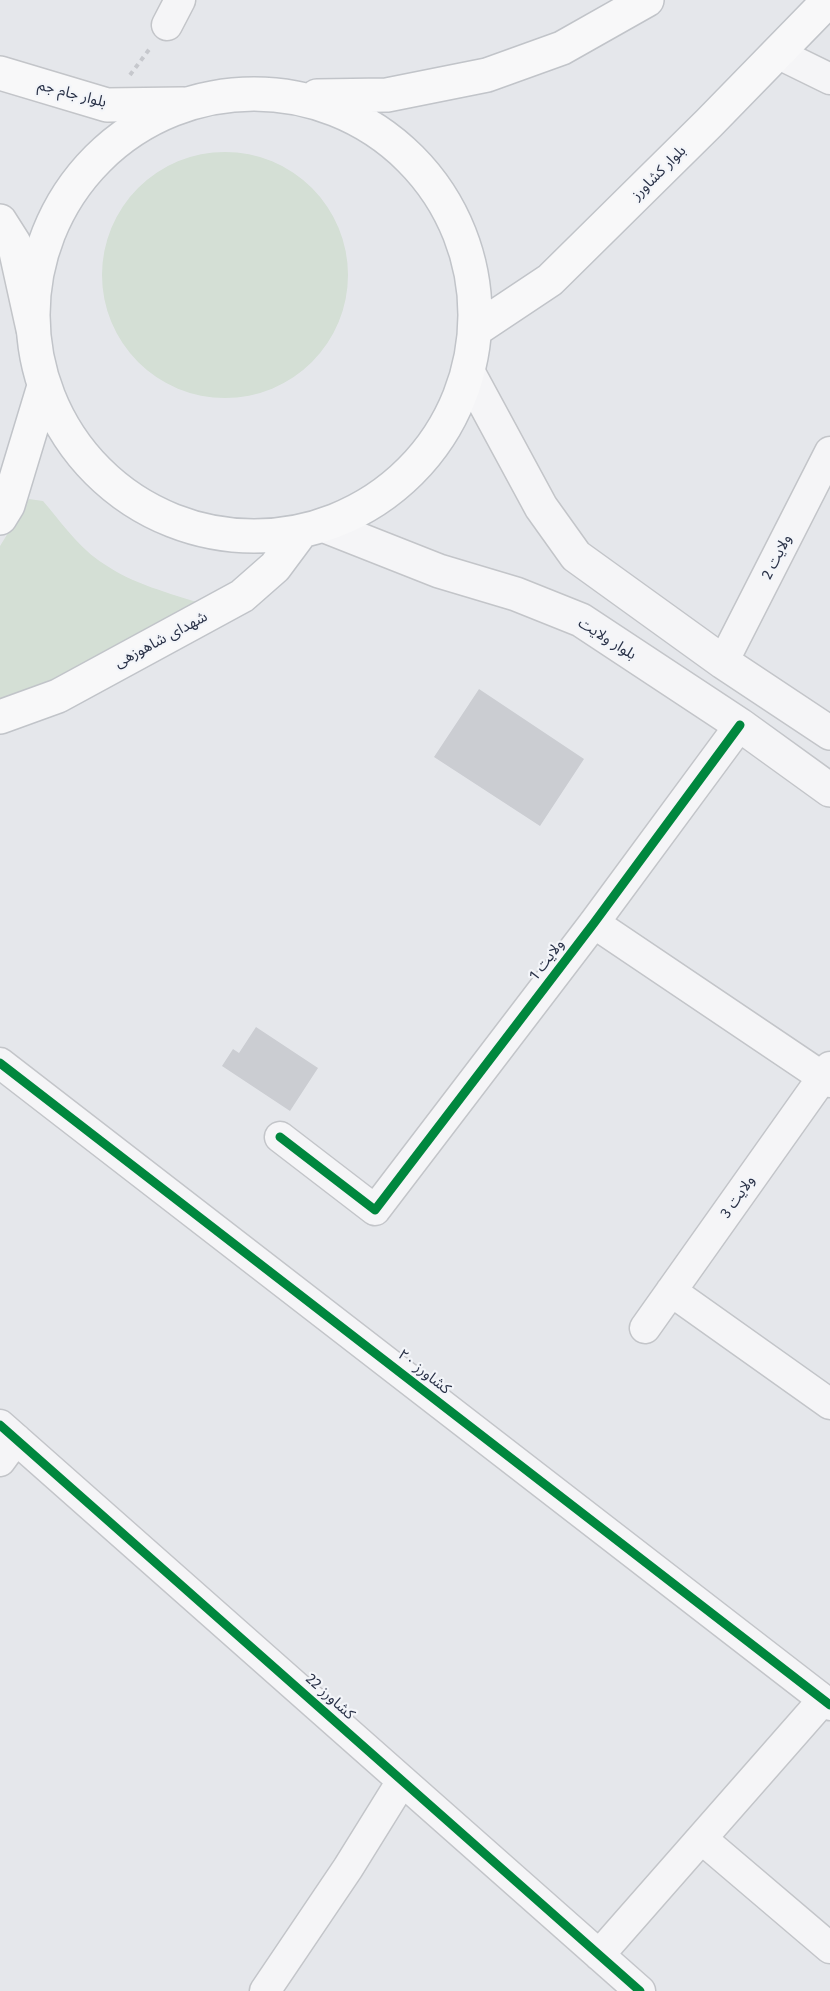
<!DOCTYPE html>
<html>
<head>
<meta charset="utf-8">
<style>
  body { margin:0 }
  canvas { display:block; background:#e5e7eb }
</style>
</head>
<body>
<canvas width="830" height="1991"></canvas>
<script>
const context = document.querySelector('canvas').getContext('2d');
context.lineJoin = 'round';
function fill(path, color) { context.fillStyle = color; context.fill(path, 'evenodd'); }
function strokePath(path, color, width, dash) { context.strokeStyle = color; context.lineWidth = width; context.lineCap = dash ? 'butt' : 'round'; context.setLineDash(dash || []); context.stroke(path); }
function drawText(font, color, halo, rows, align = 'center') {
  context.font = font + ' "Fira Sans","Noto Sans Arabic",sans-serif'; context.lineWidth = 4.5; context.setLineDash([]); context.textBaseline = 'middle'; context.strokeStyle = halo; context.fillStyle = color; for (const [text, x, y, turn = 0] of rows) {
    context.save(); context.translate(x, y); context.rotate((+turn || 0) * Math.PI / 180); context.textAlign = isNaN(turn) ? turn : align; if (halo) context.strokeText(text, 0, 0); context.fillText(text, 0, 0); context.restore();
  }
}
const green = new Path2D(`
  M102 275a123 123 0 1 1 246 0a123 123 0 1 1-246 0Z
  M29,499l14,2c18,21 37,48 61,63 29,20 65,29 99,40l-7,11 -196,90v-159z`);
const building = new Path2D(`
  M479,689l105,70 -44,67 -106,-69z
  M256,1027l62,41 -28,43 -68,-45 11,-17 6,4z`);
const path = new Path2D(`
  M130,75l21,-28`);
const minor = new Path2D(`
  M167,25l13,-25
  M777,53l53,26
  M723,662l107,-210
  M594,923l236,159
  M0,1063l830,642
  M280,1137l95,73 219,-287 146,-198
  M671,1291l159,113
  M645,1328l185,-261
  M0,1425l640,566
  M0,1461l16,-22
  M702,1839l128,109
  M599,1955l224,-255
  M265,1991l83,-123 54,-87`);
const tertiary = new Path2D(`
  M468,372l73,135 35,49 147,106 107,71
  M325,526l114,45 77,23 65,26 159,105 90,65`);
const secondary = new Path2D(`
  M0,73l107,32 76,-1
  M0,221l14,22 19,86`);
const primary = new Path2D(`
  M33 315a221 221 0 1 1 442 0a221 221 0 1 1-442 0Z
  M317,96l70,-1 100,-20 75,-27 85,-48
  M475,330l75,-50 159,-157 120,-123
  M0,518l8,-13 36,-119
  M0,717l58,-21 184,-100 33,-29 26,-35`);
const cycleway = new Path2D(`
  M0,1063l830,642
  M280,1137l95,73 219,-287 146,-198
  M0,1425l640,566`);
const streetNames = [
  ["بلوار جام جم",72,94,15],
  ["بلوار کشاورز",659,173,-45],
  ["ولایت 2",777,557,-63],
  ["بلوار ولایت",607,639,32],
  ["شهدای شاهوزهی",161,640,-28],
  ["ولایت 1",547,960,-53],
  ["ولایت 3",738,1197,-55],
  ["کشاورز ۲۰",424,1372,38],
  ["کشاورز 22",330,1697,42]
];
fill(green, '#d4dfd5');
fill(building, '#cbcdd2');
strokePath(minor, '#c3c5c9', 33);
strokePath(tertiary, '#c3c5c9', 36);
strokePath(secondary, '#c3c5c9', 36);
strokePath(primary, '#c1c4c9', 36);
strokePath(path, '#c6c8cd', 4, [4.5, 4.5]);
strokePath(minor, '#f5f5f7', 30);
strokePath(tertiary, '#f5f5f7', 33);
strokePath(secondary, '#f8f8f9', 33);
strokePath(primary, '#f8f8f9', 33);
strokePath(cycleway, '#00873e', 9);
drawText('15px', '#293147', '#f3f5f9', streetNames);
</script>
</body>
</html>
